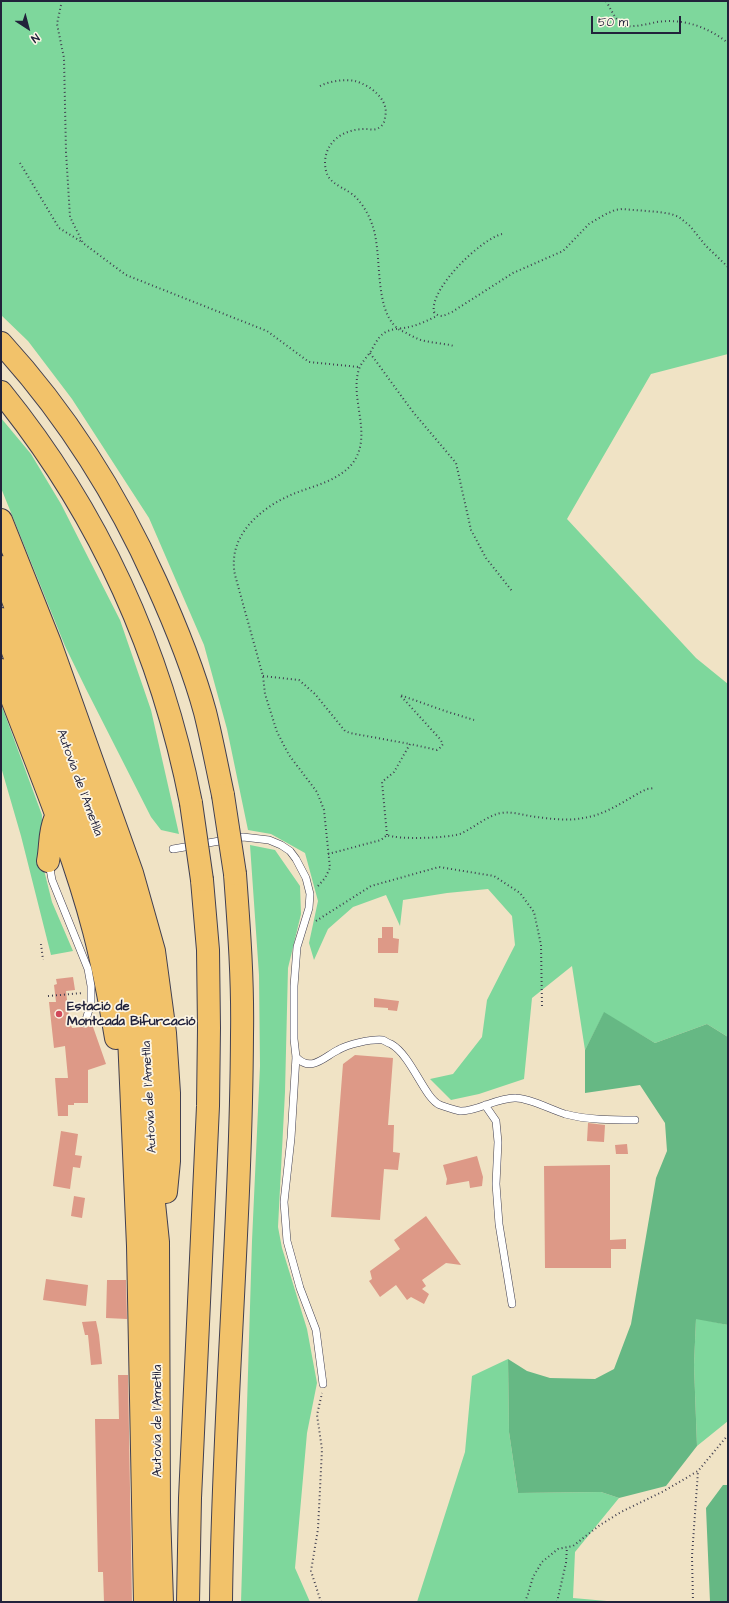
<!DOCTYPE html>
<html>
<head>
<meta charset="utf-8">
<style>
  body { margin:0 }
  #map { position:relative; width:729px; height:1603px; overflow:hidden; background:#f0e3c5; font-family:"Architects Daughter",sans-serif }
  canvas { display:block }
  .frame { position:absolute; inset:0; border:2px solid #22223b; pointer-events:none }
  .north { position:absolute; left:8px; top:8px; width:40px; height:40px; -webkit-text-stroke:3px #fcf5e5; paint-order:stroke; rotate:144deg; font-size:11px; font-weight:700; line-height:16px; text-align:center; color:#22223b }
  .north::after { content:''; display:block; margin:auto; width:14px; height:18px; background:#22223b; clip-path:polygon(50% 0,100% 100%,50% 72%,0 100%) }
  .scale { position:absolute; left:591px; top:16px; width:90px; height:18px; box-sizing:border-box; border:2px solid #22223b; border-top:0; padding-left:5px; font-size:12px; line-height:14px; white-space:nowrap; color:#22223b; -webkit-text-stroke:3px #fcf5e5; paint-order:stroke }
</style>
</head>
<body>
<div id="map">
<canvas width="729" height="1603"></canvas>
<div class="frame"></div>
<div class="north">N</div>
<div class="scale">50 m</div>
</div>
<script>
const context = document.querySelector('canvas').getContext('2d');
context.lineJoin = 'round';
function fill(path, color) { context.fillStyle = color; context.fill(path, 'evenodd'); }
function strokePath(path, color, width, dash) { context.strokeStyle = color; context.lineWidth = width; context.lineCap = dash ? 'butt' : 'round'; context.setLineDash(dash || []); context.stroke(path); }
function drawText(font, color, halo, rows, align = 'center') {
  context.font = font + ' "Architects Daughter",sans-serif'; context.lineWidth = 3.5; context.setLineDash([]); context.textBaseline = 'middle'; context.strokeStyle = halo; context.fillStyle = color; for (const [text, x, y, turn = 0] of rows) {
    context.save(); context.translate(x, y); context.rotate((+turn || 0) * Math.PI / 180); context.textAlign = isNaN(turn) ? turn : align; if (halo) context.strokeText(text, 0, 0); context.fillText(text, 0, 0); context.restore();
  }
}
const green = new Path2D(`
  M1,1h727v353l-77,20 -84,145 129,139 32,26v353l-21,-13 -52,19 -51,-30 -19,37 -13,-84 -40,32 -8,81 -45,15 -28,6 -21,-21 23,-5 29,-37 5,-37 28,-55 -3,-29 -24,-27 -41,4 -44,7 -3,26 -14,-31 -33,12 -25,22 -14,31 -5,-17 9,-42 -13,-48 -34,-19 -23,-4 -21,-101 -23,-84 -55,-127 -77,-119 -44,-58 -27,-26z
  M1,418l30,36 30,50 59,116 31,90 28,124 -18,-4 -10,-13 -65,-128 -21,-43 -64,-158z
  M1,704l41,111 -1,43 11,44 21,49 -22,4 -30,-119 -20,-69z
  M250,845l25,5 25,36 1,28 -13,54 -3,124 -7,135 4,21 25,81 10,54 -10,50 -12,135 15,34h-69l11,-361 8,-175 -1,-91z
  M696,1318l32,7v96l-31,25 -3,-81z
  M508,1359l1,73 9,61 83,-1 18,6 -44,54 -2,46 45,4h-201l48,-150 7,-76z`);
const forest = new Path2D(`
  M604,1012l51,31 52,-19 21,13v288l-32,-6 -2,46 3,81 -31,40 -47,12 -18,-6 -83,1 -9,-61 -1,-73 19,12 23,7 45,1 19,-10 17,-45 25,-146 11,-27 -2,-28 -25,-38 -55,8v-43z
  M723,1485h5v117h-18l-4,-94z`);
const building = new Path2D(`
  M382,927h11v11l6,1 -1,14h-20v-15h4z
  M73,977l2,13 -9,1 4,35 1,-1 1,3 10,-1 4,1 6,-4 14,40 -18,6v33h-14v2h-6v11h-10l-3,-38h13l-3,-32 -11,2 -5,-46h7l-2,-17 3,-1 -1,-5z
  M374,998l25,3 -2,10 -9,-1v-2l-14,-1z
  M355,1055l38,3 -5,67h6l-1,27 7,1 -2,17 -14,-1 -4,51 -49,-3 12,-153z
  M588,1123l17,2 -1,17 -17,-1z
  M61,1131l17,3 -3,21 7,1 -2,12 -7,-1 -3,22 -17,-3z
  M627,1144l1,10h-12l-1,-9z
  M477,1156l6,21 -1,9 -12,2 -1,-7 -23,4 1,-6 -4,-14z
  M610,1165v75l16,-1v10h-15v19h-66l-1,-102z
  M74,1196l11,2 -3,20 -11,-2z
  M426,1216l35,49 -15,-2 -24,17 4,6 -4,3 7,5 -5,10 -13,-7 -4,3 -11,-15 -16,12 -11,-16 3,-2 -2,-8 30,-22 -6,-9z
  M46,1279l42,6 -2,21 -43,-6z
  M107,1280h19l1,39 -21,-1z
  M96,1321l3,14 3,29 -11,1 -3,-30h-3l-3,-13z
  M118,1375h10l4,227h-28l-1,-30h-5l-3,-153h24z`);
const path = new Path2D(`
  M61,1v4l-4,19 7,34 2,94 4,65 13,26 43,32 141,56 42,31 50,5
  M606,1c6,10 10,21 20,25 11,1 21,-2 31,-4 26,-4 51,5 71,21
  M320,86c10,-5 24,-7 35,-5 15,4 35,19 30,36 0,4 -2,8 -5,10 -5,4 -10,2 -15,2 -20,0 -39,11 -40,33 0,21 13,22 27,32 9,7 16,19 20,30 11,29 1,83 25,104 2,2 5,3 8,4 4,3 9,5 13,7 11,4 25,4 36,7
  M20,163l39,65 23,14
  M502,234c-21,5 -73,55 -68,78 6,7 11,3 18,0l61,-39 50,-22 26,-27 15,-9 11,-5 7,-1 37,3 12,2 8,3 11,9 16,20 22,21
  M370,353l43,59 43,51 15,67 15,28 26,33
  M263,676l36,4 16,14 30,37 5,2 60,11
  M387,835l-5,-53 12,-10 16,-28 27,6 2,-1 4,-5 -3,-5 -40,-44 45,16 29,9
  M328,854l53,-14 6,-5c12,5 60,3 73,-1 14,-6 26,-18 41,-21 13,-2 23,3 36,4 14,2 32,4 46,1 24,-3 43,-19 64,-29l7,-1
  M318,886l7,-8 5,-10 -6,-58 -7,-18 -28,-37 -12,-23 -12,-38 -2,-18 -28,-101c-8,-39 25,-67 58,-81 20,-8 45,-13 59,-30 22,-28 -3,-65 7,-95 2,-6 8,-12 12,-18 3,-5 7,-14 12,-17 7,-6 18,-5 26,-7 10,-2 19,-7 28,-11
  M316,921l55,-35 68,-19 55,9 26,17 14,19 7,33 1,62
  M41,944l2,16
  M48,996l35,-3
  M321,1602l-10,-31 7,-42 4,-80 -5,-34 5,-22
  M525,1602l3,-8 5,-17 9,-15 16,-13 15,-3 27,-21 21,-13 43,-21 34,-20 30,-36
  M557,1602l9,-39 1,-16
  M693,1602l-1,-46 6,-85`);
const service = new Path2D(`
  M173,849l70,-12 26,3 12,5 9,6 6,8 10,19 4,16 -1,14 -12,39 -3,39v53l2,18 -5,81 -7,64 3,39 13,47 16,42 7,54
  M49,863l3,17 36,89 3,17v17l-6,20
  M296,1057c15,16 28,0 42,-7 10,-6 33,-11 45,-10 2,1 5,3 8,4 21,12 33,54 49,61 6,2 14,5 20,6 17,1 37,-14 56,-13 13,0 36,12 49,16 22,6 47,6 70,6
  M485,1105l11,16 2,21 -2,42 3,40 13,80`);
const trunk = new Path2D(`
  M1,520l49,123 82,230 22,78 11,82 4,60v68l-3,31
  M1,567l102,282 30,89 10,58 6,53 3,46 2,108 4,39 1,270 3,90
  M1,619l93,255 23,81 11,58 10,233 7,356
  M1,670c32,86 70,173 93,261 9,35 16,71 22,107
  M48,861c3,-15 1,-28 7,-42`);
const motorway = new Path2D(`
  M1,343c65,71 116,152 155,239 19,42 37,86 49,130 7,28 12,55 18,83
  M1,392c98,121 160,258 190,411
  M188,1602l2,-104 18,-392 1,-78 -1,-78 -6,-70
  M221,1602c2,-189 20,-378 21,-567 1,-54 -3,-107 -7,-161`);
const motorwayBridge = new Path2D(`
  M223,795l12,79
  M191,803l11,77`);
const markers = [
  [59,1014,4,"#d1495b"]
];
const streetNames = [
  ["Autovia de l'Ametlla",79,783,70],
  ["Autovia de l'Ametlla",150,1097,-93],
  ["Autovia de l'Ametlla",158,1421,-90]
];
const poiNames = [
  ["Estació de",67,1007],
  ["Montcada Bifurcació",67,1022]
];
fill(green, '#7ed79c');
fill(forest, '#66b884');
fill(building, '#dd9987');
strokePath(service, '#413f50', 8);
strokePath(trunk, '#413f50', 24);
strokePath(motorway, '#413f50', 24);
strokePath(path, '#413f50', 2, [1, 3]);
strokePath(service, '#fff', 7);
strokePath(trunk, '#f2c26a', 22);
strokePath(motorway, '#f2c26a', 22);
strokePath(motorwayBridge, '#413f50', 24, []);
strokePath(motorwayBridge, '#f2c26a', 22);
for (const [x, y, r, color] of markers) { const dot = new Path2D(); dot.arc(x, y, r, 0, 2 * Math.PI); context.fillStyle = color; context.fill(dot); strokePath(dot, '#fcf5e5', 1.5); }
drawText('13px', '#22223b', '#fcf5e5', streetNames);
drawText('bold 13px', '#22223b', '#fcf5e5', poiNames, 'left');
</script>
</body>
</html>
